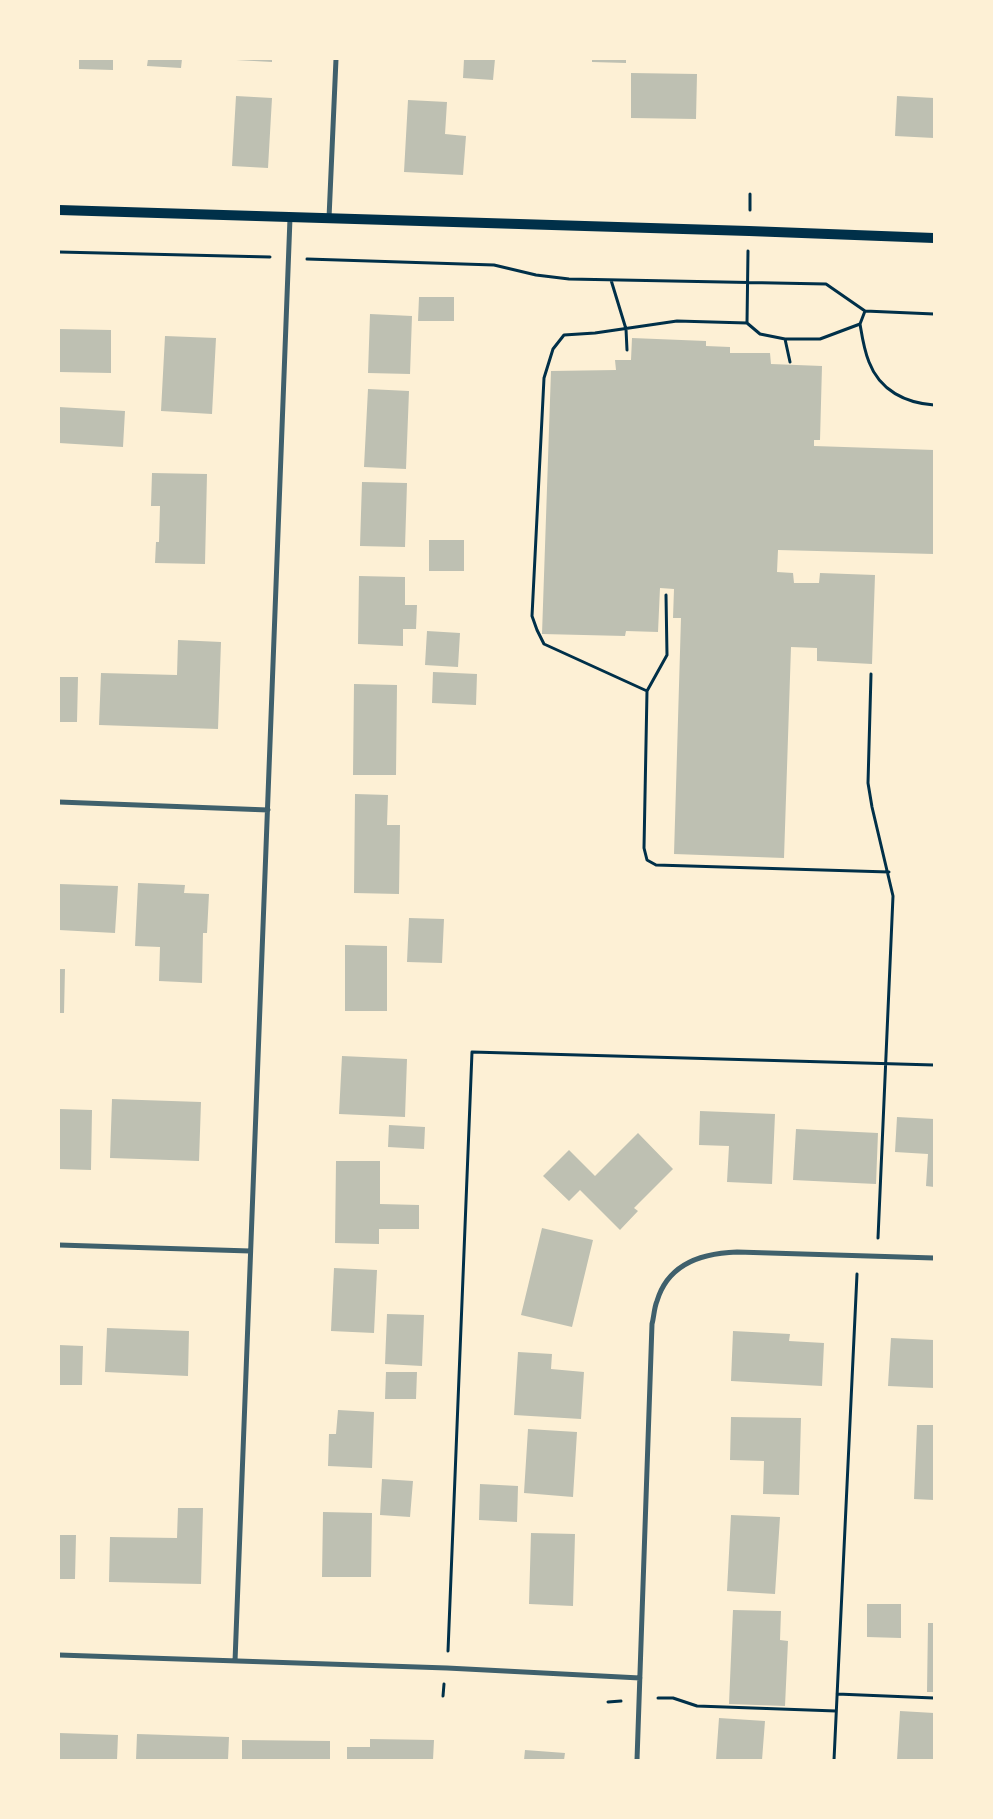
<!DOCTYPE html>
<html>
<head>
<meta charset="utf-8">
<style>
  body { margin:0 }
  #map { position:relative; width:993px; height:1819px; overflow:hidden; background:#fdf0d5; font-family:"Roboto Serif",serif }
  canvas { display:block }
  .frame { position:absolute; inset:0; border:60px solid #fdf0d5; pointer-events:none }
</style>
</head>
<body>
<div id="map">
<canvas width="993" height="1819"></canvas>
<div class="frame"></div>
</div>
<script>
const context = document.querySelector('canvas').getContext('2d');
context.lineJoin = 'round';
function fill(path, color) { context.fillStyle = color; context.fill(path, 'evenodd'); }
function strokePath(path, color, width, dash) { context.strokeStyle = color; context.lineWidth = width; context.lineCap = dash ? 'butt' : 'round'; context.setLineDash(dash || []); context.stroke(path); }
const building = new Path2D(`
  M79,59h34v11l-34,-1z
  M148,59h34l-1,9 -34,-2z
  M236,59h36v3l-36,-2z
  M464,59h31l-2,21 -30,-2z
  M592,59h34v4l-34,-1z
  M631,73l66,1 -1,45 -65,-1z
  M236,96l36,2 -4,70 -36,-2z
  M897,96l37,2v40l-39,-2z
  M408,100l39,2 -2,32 21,2 -3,39 -59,-3z
  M419,297h35v24h-36z
  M370,314l42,2 -2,58 -42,-1z
  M59,329l52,1v43l-52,-1z
  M165,336l51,2 -4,76 -51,-3z
  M632,338l74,3v5l24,1v6h40l1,11 51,2 -2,74h-6v6l120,4v104l-156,-4 -1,22 16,1 1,10h25l1,-10 55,2 -3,89 -55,-3v-13l-26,-1 -7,211 -110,-4 7,-236h-8l1,-29 -14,-1 -2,44 -32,-1 -1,5 -83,-2 9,-263 65,-1 -1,-10h16z
  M368,389l41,2 -3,78 -42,-2z
  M59,407l66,4 -2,36 -64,-4z
  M152,473l55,1 -2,90 -50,-1 1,-21h3l1,-36h-9z
  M362,482l45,1 -2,64 -45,-1z
  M429,540h35v31h-35z
  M359,576l46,1v28h12l-1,24h-13v17l-45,-2z
  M427,631l33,2 -2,34 -33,-2z
  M178,640l43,2 -3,87 -119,-4 2,-52 76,2z
  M433,672l44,2 -1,31 -44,-2z
  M59,677h19l-1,45h-18z
  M354,684l43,1 -1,90h-43z
  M355,794l33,1 -1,30h13l-1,69 -45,-1z
  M138,883l47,2 -1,8 25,1 -2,39h-4l-1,50 -43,-2 1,-34 -25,-1z
  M59,884l59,2 -3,47 -56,-3z
  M409,918l35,1 -2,44 -35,-1z
  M345,945l42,1v65h-42z
  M59,969h6l-1,44h-5z
  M342,1056l65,3 -2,58 -66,-3z
  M112,1099l89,3 -2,59 -89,-3z
  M59,1109l33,1 -1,60 -32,-1z
  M700,1111l75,3 -3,70 -45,-2 2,-36 -30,-1z
  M897,1117l37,2v68l-8,-1 2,-32 -33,-2z
  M389,1125l36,2 -1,22 -36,-2z
  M796,1129l82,4 -2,51 -83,-4z
  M638,1133l35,36 -39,39 4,3 -18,19 -40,-40 -11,11 -26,-25 26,-26 26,26z
  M336,1161h44v43l39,1v24h-40v15l-44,-1z
  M542,1228l51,12 -21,87 -51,-12z
  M334,1268l43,2 -3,63 -43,-2z
  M387,1314l37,1 -2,51 -37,-2z
  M107,1328l82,3 -1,45 -83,-4z
  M733,1331l57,3 -1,7 35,2 -2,43 -91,-5z
  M891,1338l43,2v48l-46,-2z
  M59,1345l24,1 -1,39h-23z
  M518,1352l34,2 -1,15 33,3 -3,47 -67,-4z
  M386,1372h31l-1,27h-31z
  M338,1410l36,2 -2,56 -44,-2 1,-32h7z
  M731,1417l70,1 -2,77 -36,-1 1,-33 -34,-1z
  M917,1425h17v75l-20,-1z
  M528,1429l49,3 -4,65 -49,-4z
  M382,1479l31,2 -3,36 -30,-2z
  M480,1484l38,2 -1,36 -38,-2z
  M178,1508h25l-2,76 -92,-2 1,-45 67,1z
  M323,1512l49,1 -1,64h-49z
  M731,1515l49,2 -5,77 -48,-3z
  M531,1533l44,1 -2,72 -44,-2z
  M59,1535h17l-1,44h-16z
  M867,1604h34v34l-34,-1z
  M733,1610l48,1 -1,29 8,1 -3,65 -56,-2z
  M928,1623h6v69h-7z
  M900,1711l34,2v47h-37z
  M719,1718l46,3 -3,39h-46z
  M59,1733l59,2 -1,25h-58z
  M137,1734l92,3 -1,23h-92z
  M370,1739l64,1 -1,20h-86v-13h23z
  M242,1740l88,1v19h-88z
  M525,1750l40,3 -1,7h-40z`);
const path = new Path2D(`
  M750,210v-16
  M59,252l211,5
  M307,259l187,6 42,10 33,4 257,5 39,27 -5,13
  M611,280l15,49 1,21
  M865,311l69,3
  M747,323l1,-72
  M785,339l5,23
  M666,595l1,60 -20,36 -3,157 3,12 9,5 233,7
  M871,674l-3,109 4,24 21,89 -15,342
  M647,691l-103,-47 -7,-14 -5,-14 12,-238 9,-29 11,-14 31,-2 82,-12 70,2 13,11 25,5h35l40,-15c2,12 4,26 9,38 11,29 37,41 65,43
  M448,1651l24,-599 462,13
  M837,1694l97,4
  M443,1696l1,-12
  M658,1698h15l24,8 139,5
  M608,1702l13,-1
  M834,1760l23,-486`);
const minor = new Path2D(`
  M329,218l7,-159
  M59,802l209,8
  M59,1245l191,6
  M59,1655l388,13 193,10
  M235,1661l55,-1443
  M637,1760l15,-436c2,-7 2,-16 5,-23 11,-37 45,-48 80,-49l197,6`);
const secondary = new Path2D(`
  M59,210l690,21 185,7`);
fill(building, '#bec0b2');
strokePath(path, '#003049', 3);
strokePath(minor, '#3f606c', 5);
strokePath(secondary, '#003049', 10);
</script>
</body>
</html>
